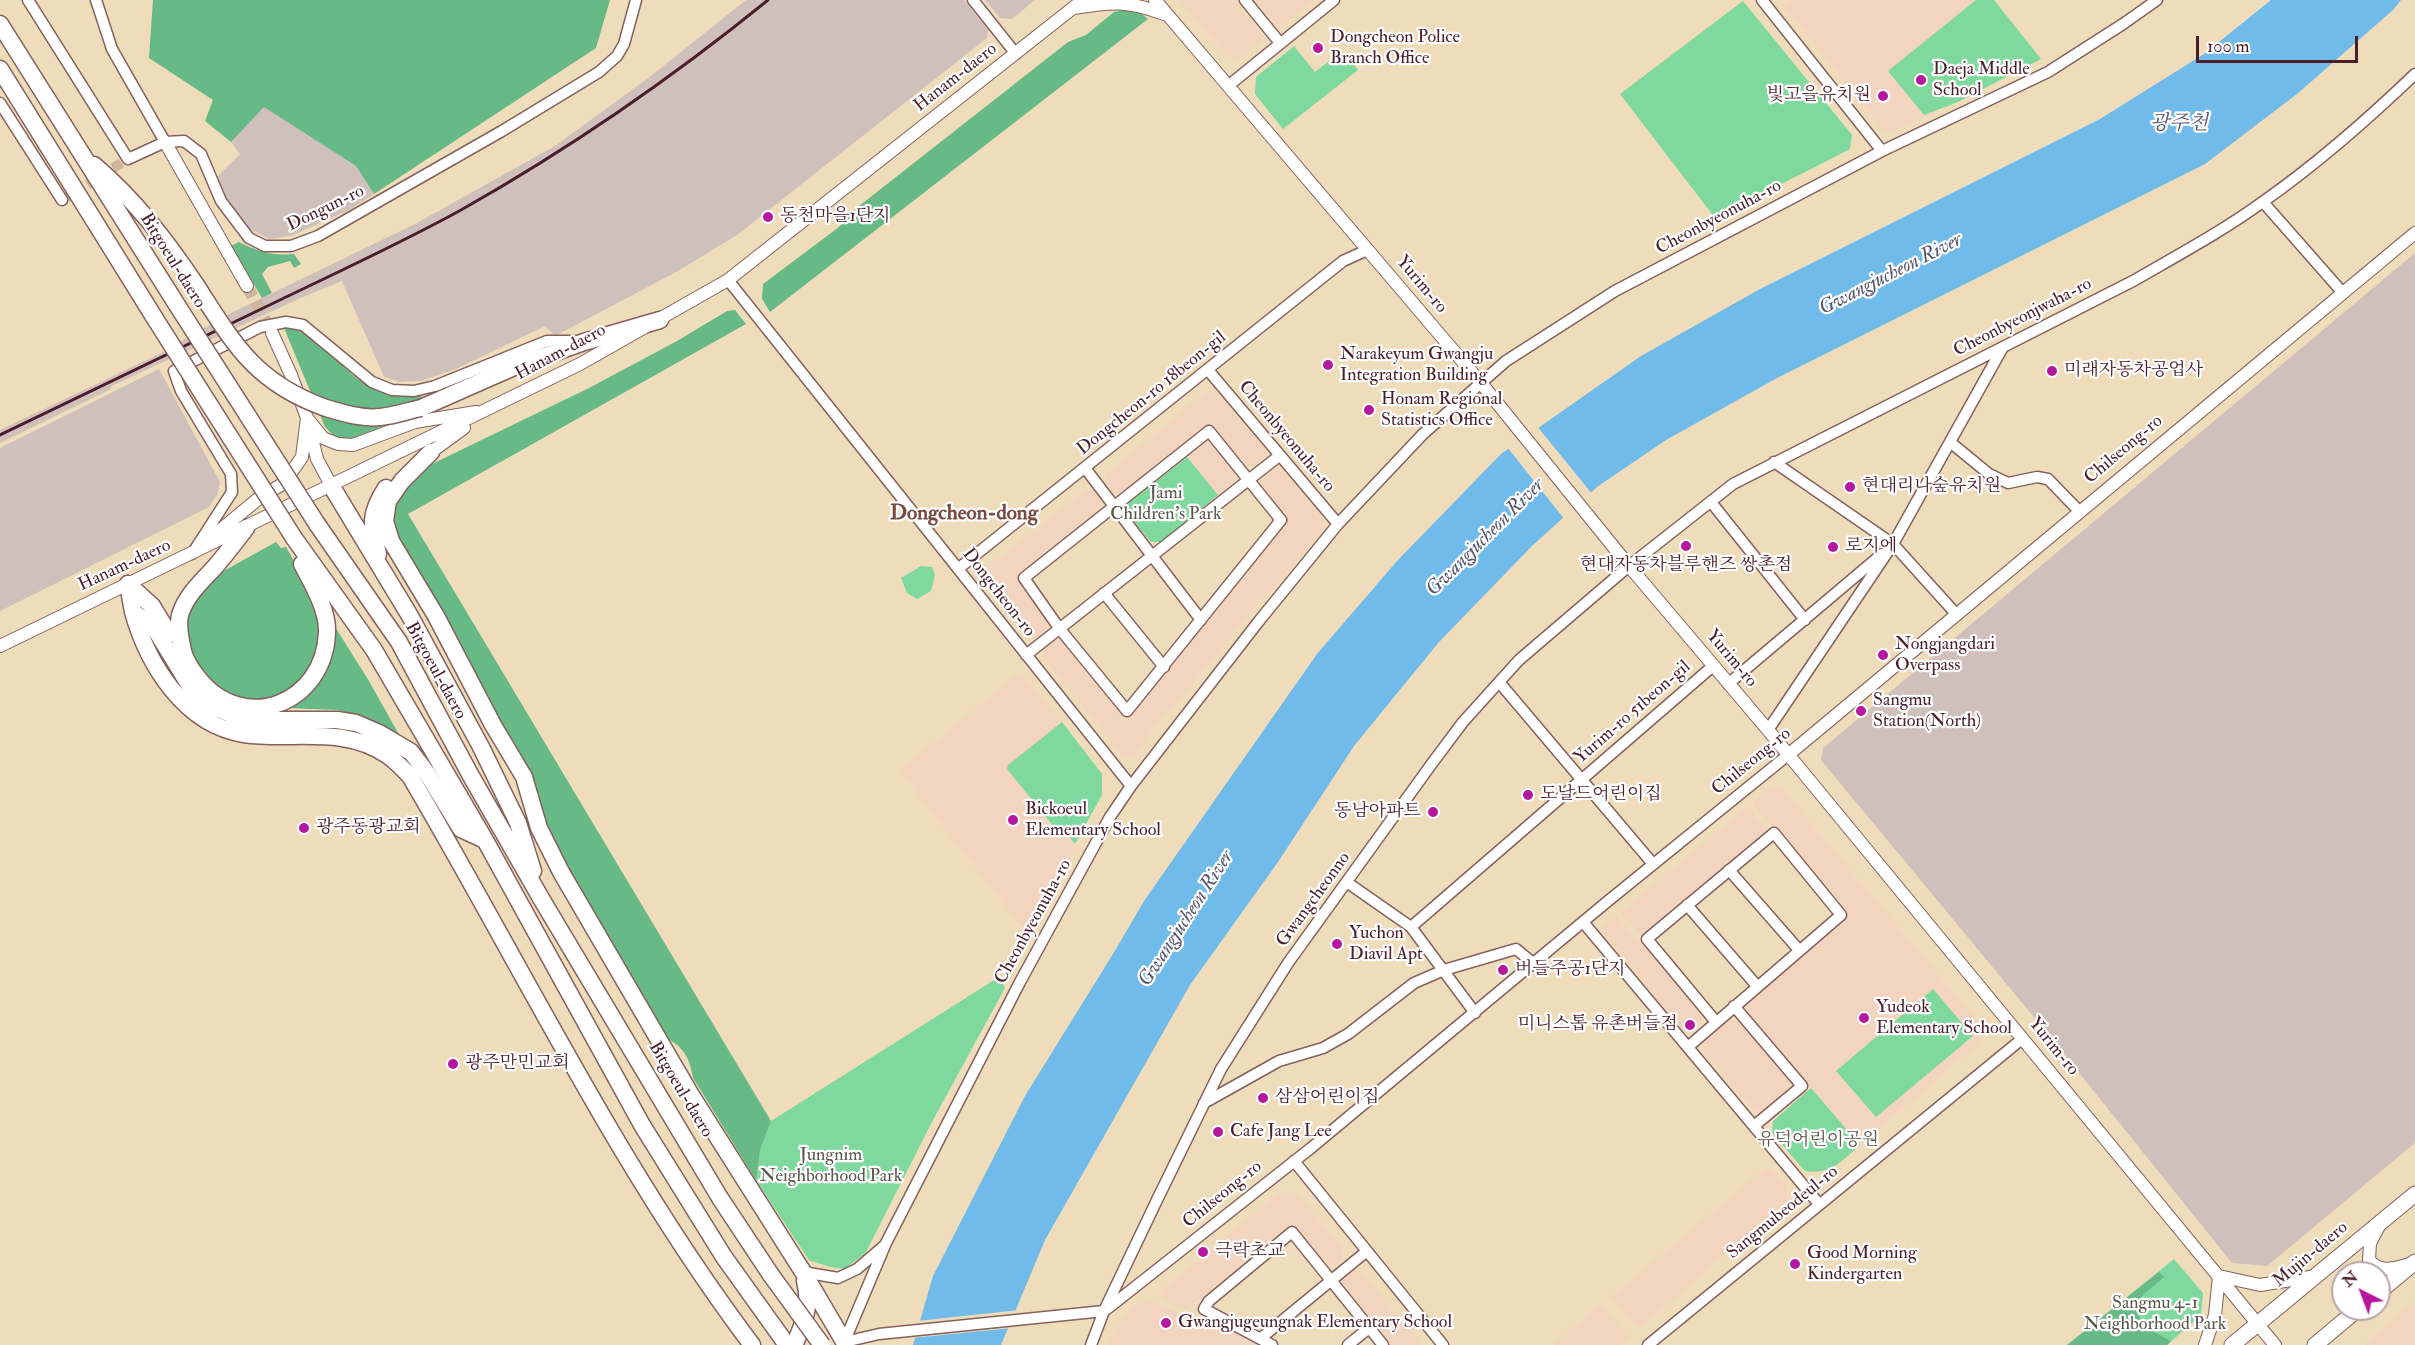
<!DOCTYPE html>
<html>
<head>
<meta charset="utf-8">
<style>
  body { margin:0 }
  #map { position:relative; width:2415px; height:1345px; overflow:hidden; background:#efdcba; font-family:"IM FELL Double Pica",serif }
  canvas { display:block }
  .north { position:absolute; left:2331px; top:1261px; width:60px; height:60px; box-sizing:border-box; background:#fff; border:2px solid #b7a5aa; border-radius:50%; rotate:318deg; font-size:16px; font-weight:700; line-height:24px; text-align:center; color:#4a1f2b }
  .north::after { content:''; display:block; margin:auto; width:21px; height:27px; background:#b5179e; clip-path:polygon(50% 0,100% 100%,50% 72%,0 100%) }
  .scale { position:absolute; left:2196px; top:36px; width:162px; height:27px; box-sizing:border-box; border:3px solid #4a1f2b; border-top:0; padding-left:8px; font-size:18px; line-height:21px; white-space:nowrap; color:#4a1f2b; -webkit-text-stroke:4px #fff; paint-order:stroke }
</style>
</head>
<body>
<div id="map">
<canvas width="2415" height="1345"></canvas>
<div class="north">N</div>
<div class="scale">100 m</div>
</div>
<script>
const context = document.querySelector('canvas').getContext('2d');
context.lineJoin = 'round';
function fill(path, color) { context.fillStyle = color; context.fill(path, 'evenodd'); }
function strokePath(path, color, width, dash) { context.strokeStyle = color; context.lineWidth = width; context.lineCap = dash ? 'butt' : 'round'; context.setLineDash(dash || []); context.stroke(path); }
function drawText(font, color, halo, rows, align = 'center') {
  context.font = font + ' "IM FELL Double Pica","Noto Serif KR",serif'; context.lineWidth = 4.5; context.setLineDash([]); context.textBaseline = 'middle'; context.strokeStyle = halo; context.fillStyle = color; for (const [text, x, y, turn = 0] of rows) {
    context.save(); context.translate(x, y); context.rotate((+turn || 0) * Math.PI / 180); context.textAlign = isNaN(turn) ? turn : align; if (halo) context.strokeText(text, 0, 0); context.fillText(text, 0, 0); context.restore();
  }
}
const built = new Path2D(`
  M1180,0h53l28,34 1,6 -21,18 -14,-2z
  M1256,0h58l-31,25 -7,-1z
  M1790,0h204l47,59 -149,73 -9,-3 -100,-124z
  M1207,391l9,1 50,58 -1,6 -11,10h-7l-37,-42 -85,69h-11l-9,-11 1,-7z
  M1206,442l6,2 25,30 -1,5 -18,16 -31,-38z
  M1275,469h5l43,50 -1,11 -44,53 -18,18 -84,103 -14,12 -26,37 -5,3 -9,-1 -79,-98v-8l11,-9 7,1 65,80 162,-201 -26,-33v-6z
  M1086,490l7,2 8,9 -2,10 -82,67 31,42 -1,8 -12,10 -7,-1 -45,-59 1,-8z
  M1021,672l81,102 1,10 -1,11 -27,49 -6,21 -39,72 -131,-167z
  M1771,787l10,1 199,236 -1,19 -119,102 -112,-132 2,-13 97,-84 -95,-113z
  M1747,807l21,23 -123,106 -6,-3 -18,-21z
  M1616,916l86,97 -1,10 -8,7 -10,-1 -80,-97 1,-6z
  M1728,1021h12l50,59 -2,10 -25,22 -8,-1 -52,-60 3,-11z
  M1766,1168l6,1 14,15 2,16 -149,129 -28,-32z
  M1291,1192l6,3 46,52v12l-8,6h-8l-37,-42 -101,86 -18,-5 -11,-12 119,-99z
  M1354,1270h6l61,75h-31l-47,-60v-6z
  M1149,1300l34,15 52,17 25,13h-152l12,-21 15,-19z
  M2415,1302v43h-49l-1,-1z
  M1600,1304l29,34 -9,7h-67z`);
const industrial = new Path2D(`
  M746,0h218l24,30 -1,8 -250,197 -59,36 -123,65 -10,-10 -87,42 -37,13 -21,1 -16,-5 -42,-96 -46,19 -184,86 -1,3 -111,54v-13l159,-76 70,-40 186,-90 140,-78 92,-67z
  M985,0h50l-23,19 -12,-1z
  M264,106l92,60 18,28 -25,16 -58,26 -22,3 -22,-12 -26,-38 -3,-13 22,-22 -9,-12z
  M2415,253v890l-148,123 -35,-3 -189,-235 -222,-268 2,-12z
  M159,369l61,113 -3,13 -8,12 -209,104v-163z`);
const green = new Path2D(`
  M1976,0h18l47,59 -83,43 -34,13 -36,-44z
  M1743,1l109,134 -2,14 -135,69 -95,-124z
  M1294,46l21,26 27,-21 16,19 -75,59 -28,-35 1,-17z
  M1187,457l31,38 -58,47h-9l-26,-31 1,-6z
  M921,566l11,1 3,8 -4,16 -14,8 -10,-6 -6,-15z
  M1062,722l40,52v21l-27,49 -7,-9 -5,3 -56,-69 1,-4z
  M999,977l6,11 -72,132 -67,132 -21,17 -15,-2 -21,-7 -53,-80 4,-29 11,-30z
  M1933,989l40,47 -97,81 -40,-46z
  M1811,1088l49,57c-19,16 -28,30 -55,26l-33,-38 1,-12z
  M2174,1259l29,34 -2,22 -34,30h-100z`);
const forest = new Path2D(`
  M153,0h457l-14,48 -222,146 -18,-28 -92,-59 -33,35 -26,-21 8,-21 -64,-42z
  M1126,9l12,2 10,8 -378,293 -8,-13 1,-15 76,-57 15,-17 214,-168 18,-7 28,-23z
  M239,242c20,10 33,14 55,12l7,10 -7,4 -4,-7 -22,6 -6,7 10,19 -10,5 -31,-52z
  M735,310l11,14 -338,190 363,607 -11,30 -4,29 -63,-102c-3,-18 -8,-30 -25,-39l-118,-196 -156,-306 -3,-17 2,-14 12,-20 29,-23 155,-75 88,-47 50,-30z
  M284,328c32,0 52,37 77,53 17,11 39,10 60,12l1,7c-24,19 -52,38 -84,40l-13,-13z
  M276,542l5,6 5,-1 28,49 9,35 -4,20 -24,39 -32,13 -41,-9 -32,-34 -5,-44 7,-13 28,-30z
  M332,622l37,59 33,59 -40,-23 -24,-7 -50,-2 1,-5 12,-7z
  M2159,1272l5,5 -21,18 -8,14 8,17 28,15 -4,4h-100z`);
const water = new Path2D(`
  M2271,0h130l-8,10 -96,84 -92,70 -428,214 -111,62 -69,47 -65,59 -93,96 -85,104 -76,116 -88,123 -145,255 -44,105h-88l20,-69 92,-180 91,-147 28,-48 173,-247 80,-93 104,-107 140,-98 119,-67 340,-170 104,-65z`);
const pier = new Path2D(`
  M1537,426l56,69 -28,25 -58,-73z
  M1019,1310l-7,18 -100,10 5,-17z`);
const minorTunnel = new Path2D(`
  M62,200l66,-41`);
const tertiaryTunnel = new Path2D(`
  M247,286l25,47`);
const minor = new Path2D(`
  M28,0l100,159 37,-17
  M96,0l16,49 53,93 19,-1 17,13 20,47 28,37 16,8h26l27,-10 184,-105 97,-59 18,-16 7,-12 12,-44
  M973,0l43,54
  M1245,0l35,43
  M1762,0l120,151
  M1228,86l106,-86
  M0,103l62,97
  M2263,202l80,91
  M728,280l403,506
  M1208,370l130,154
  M1209,431l72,89 -154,191 -68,-83 -35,-50z
  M1950,442l39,32 19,9 29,-6 11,2 31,32
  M1774,462l119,82 64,71
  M1085,468l116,152
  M1711,502l94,118
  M192,554l40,-62 -1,-18 -50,-83 -7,-20 86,-44 26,-5 17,3 69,57 20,8 22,1 21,-5 112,-45h27
  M959,568l384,-307 24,-11
  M1104,593l60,74
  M1026,655l253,-199
  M1499,682l154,182
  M1728,684l154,-130
  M1768,730l125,-186 110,-197
  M1729,870l70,80
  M1348,883l63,44 64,86
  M1687,905l70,81
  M1583,922l236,282
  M1411,927l302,-261
  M1734,1006l68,80 -48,40
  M1689,1046l152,-131 -67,-82 -127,106 69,83
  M1204,1103l75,-42 44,-13 25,-14 66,-51 30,-13 72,-21 17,14
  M1294,1161l149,184
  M803,1272l35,6 19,-9 27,-23
  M1107,1309l204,-161 297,-247 180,-146
  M1261,1338l106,-87
  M844,1342l35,-8 225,-23
  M843,1345l43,-102 134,-261 90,-165 21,-31 128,-165 79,-97 85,-90 83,-73 109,-70 267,-140 166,-79 75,-48 34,-24
  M1091,1345l13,-34 53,-111 64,-131 67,-106 145,-201 30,-40 56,-62 110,-94 104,-82 402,-204c43,-25 88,-49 129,-79 54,-38 103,-81 151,-127
  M1272,1345l-68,-36 5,-8 83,-69 91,113
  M1348,1345l21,-17
  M1648,1345l374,-306`);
const tertiary = new Path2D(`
  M1155,0l326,383 148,183 139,164 507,615
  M1073,8c40,-6 53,-8 91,6
  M165,142l82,144
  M272,333l19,42 16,43 10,41 15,28
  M307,418l16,20 15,6 15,1 62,-23 61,-10
  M431,452l33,-24
  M207,541l51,-42 26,-16 18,-26 5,-39
  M0,646l580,-282 148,-84 355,-280
  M1788,755l627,-522
  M2379,1226l-9,17 -1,17c12,14 26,8 41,4
  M2219,1276l41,9 56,-9
  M2205,1345l10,-30 4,-39`);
const secondary = new Path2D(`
  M2379,1292l36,-30
  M2232,1345l183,-151
  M2315,1345l43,-36`);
const trunk = new Path2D(`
  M0,24l177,281
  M0,69l154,248
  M94,165c41,35 72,75 102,120
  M421,408l93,-41 70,-25 76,-22
  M431,452l-29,29 -14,20 -3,20 6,20 45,75 57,109 31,52 15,51 22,44 130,223 112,177 43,73
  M332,487l78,129 71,131 37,76 15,48
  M317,524l82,118 72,134 71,124 178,298 51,77
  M246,528c-10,13 -20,26 -31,39 -13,14 -29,28 -35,48 -3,12 1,24 3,36 3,11 8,18 15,27 46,58 127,25 129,-46 1,-22 -15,-49 -25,-68
  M294,538l80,112 111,190 157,285 82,132 63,88
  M378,554c-7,-29 -9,-40 8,-66
  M128,584l5,28 21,15 39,64 19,15 32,14h93l19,3 23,10 32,19 16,21 34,56 24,11
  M128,584l24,22 17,28
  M133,612c15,53 52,113 111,122 48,7 99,-9 143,21 8,5 16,14 23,21 112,190 209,393 342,569
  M793,1345l3,-4c9,-21 15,-37 9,-60`);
const rail = new Path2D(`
  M0,435c94,-46 188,-91 282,-136 60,-29 121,-57 179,-89 108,-61 211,-132 307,-210`);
const trunkBridge = new Path2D(`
  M196,285c38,59 59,98 130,123 17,5 36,11 54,9 14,-1 27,-6 41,-9
  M177,305l140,219
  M154,317l140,221
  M771,1275l51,70`);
const markers = [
  [1318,48,6,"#b5179e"],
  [1921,80,6,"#b5179e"],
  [1883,96,6,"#b5179e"],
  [768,217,6,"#b5179e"],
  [1328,365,6,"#b5179e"],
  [2052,371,6,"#b5179e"],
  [1369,410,6,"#b5179e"],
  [1850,487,6,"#b5179e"],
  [1686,546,6,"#b5179e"],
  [1833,547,6,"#b5179e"],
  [1883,655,6,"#b5179e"],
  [1861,711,6,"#b5179e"],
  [1528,795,6,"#b5179e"],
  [1433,812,6,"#b5179e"],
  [1013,820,6,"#b5179e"],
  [304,828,6,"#b5179e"],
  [1337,944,6,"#b5179e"],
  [1503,970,6,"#b5179e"],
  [1864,1018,6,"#b5179e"],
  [1690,1025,6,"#b5179e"],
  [453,1064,6,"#b5179e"],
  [1263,1098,6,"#b5179e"],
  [1218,1132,6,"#b5179e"],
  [1203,1252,6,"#b5179e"],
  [1795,1264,6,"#b5179e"],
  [1166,1323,6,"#b5179e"]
];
const poiNames = [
  ["Dongcheon Police",1330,38],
  ["Branch Office",1330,59],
  ["Daeja Middle",1933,70],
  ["School",1933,91],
  ["빛고을유치원",1871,96,"right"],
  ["동천마을1단지",780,217],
  ["Narakeyum Gwangju",1340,355],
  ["Integration Building",1340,376],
  ["미래자동차공업사",2064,371],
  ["Honam Regional",1381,400],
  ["Statistics Office",1381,421],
  ["현대리나숲유치원",1862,487],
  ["로지에",1845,547],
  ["현대자동차블루핸즈 쌍촌점",1686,566,"center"],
  ["Nongjangdari",1895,645],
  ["Overpass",1895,666],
  ["Sangmu",1873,701],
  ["Station(North)",1873,722],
  ["도날드어린이집",1540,795],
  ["Bickoeul",1025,810],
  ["Elementary School",1025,831],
  ["동남아파트",1421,812,"right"],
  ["광주동광교회",316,828],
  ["Yuchon",1349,934],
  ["Diavil Apt",1349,955],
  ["버들주공1단지",1515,970],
  ["Yudeok",1876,1008],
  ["Elementary School",1876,1029],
  ["미니스톱 유촌버들점",1678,1025,"right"],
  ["광주만민교회",465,1064],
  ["삼삼어린이집",1275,1098],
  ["Cafe Jang Lee",1230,1132],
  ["극락초교",1215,1252],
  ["Good Morning",1807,1254],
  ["Kindergarten",1807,1275],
  ["Gwangjugeungnak Elementary School",1178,1323]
];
const streetNames = [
  ["Hanam-daero",956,78,-38],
  ["Dongun-ro",326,209,-26],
  ["Cheonbyeonuha-ro",1719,218,-28],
  ["Bitgoeul-daero",172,261,58],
  ["Yurim-ro",1421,285,50],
  ["Cheonbyeonjwaha-ro",2023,318,-27],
  ["Hanam-daero",561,353,-28],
  ["Dongcheon-ro 18beon-gil",1152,394,-39],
  ["Cheonbyeonuha-ro",1286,437,50],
  ["Chilseong-ro",2124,450,-40],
  ["Hanam-daero",125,566,-25],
  ["Dongcheon-ro",998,593,52],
  ["Yurim-ro",1731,659,50],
  ["Bitgoeul-daero",435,671,61],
  ["Yurim-ro 51beon-gil",1633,713,-41],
  ["Chilseong-ro",1752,762,-39],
  ["Gwangcheonno",1314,900,-54],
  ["Cheonbyeonuha-ro",1034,922,-61],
  ["Yurim-ro",2053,1047,51],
  ["Bitgoeul-daero",680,1090,59],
  ["Chilseong-ro",1223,1195,-39],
  ["Sangmubeodeul-ro",1783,1213,-39],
  ["Mujin-daero",2311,1255,-40]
];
const parkNames = [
  ["Jami",1166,494],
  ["Children's Park",1166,515],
  ["유덕어린이공원",1818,1141],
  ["Jungnim",831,1156],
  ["Neighborhood Park",831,1177],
  ["Sangmu 4-1",2155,1304],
  ["Neighborhood Park",2155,1325]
];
const waterNames = [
  ["광주천",2179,125],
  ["Gwangjucheon River",1891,275,-27],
  ["Gwangjucheon River",1486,538,-45],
  ["Gwangjucheon River",1187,919,-57]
];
const quarterNames = [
  ["Dongcheon-dong",964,514]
];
fill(built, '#f3d4bf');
fill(industrial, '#cfc0bb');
fill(green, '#7fd99e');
fill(forest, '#67b985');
fill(water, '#70bbe9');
fill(pier, '#efdcba');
strokePath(minorTunnel, '#ceb69d', 10, [10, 5]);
strokePath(tertiaryTunnel, '#ceb69d', 12, [12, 6]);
strokePath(minor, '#84615d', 13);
strokePath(tertiary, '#84615d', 14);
strokePath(secondary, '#84615d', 17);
strokePath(trunk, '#84615d', 19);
strokePath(minor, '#fff', 10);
strokePath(tertiary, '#fff', 12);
strokePath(secondary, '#fff', 15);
strokePath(trunk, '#fff', 16);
strokePath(rail, '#4a1f2b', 3);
strokePath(trunkBridge, '#84615d', 19, []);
strokePath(trunkBridge, '#fff', 16);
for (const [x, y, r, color] of markers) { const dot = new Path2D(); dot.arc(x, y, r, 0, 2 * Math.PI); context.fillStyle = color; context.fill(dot); strokePath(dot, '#fff', 2); }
drawText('18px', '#4a1f2b', '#fff', poiNames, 'left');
drawText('18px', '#4a1f2b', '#fff', streetNames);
drawText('18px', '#5a574e', '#fff', parkNames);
drawText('italic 20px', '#57566e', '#fff', waterNames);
drawText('bold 21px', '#794b40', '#fff', quarterNames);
</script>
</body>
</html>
